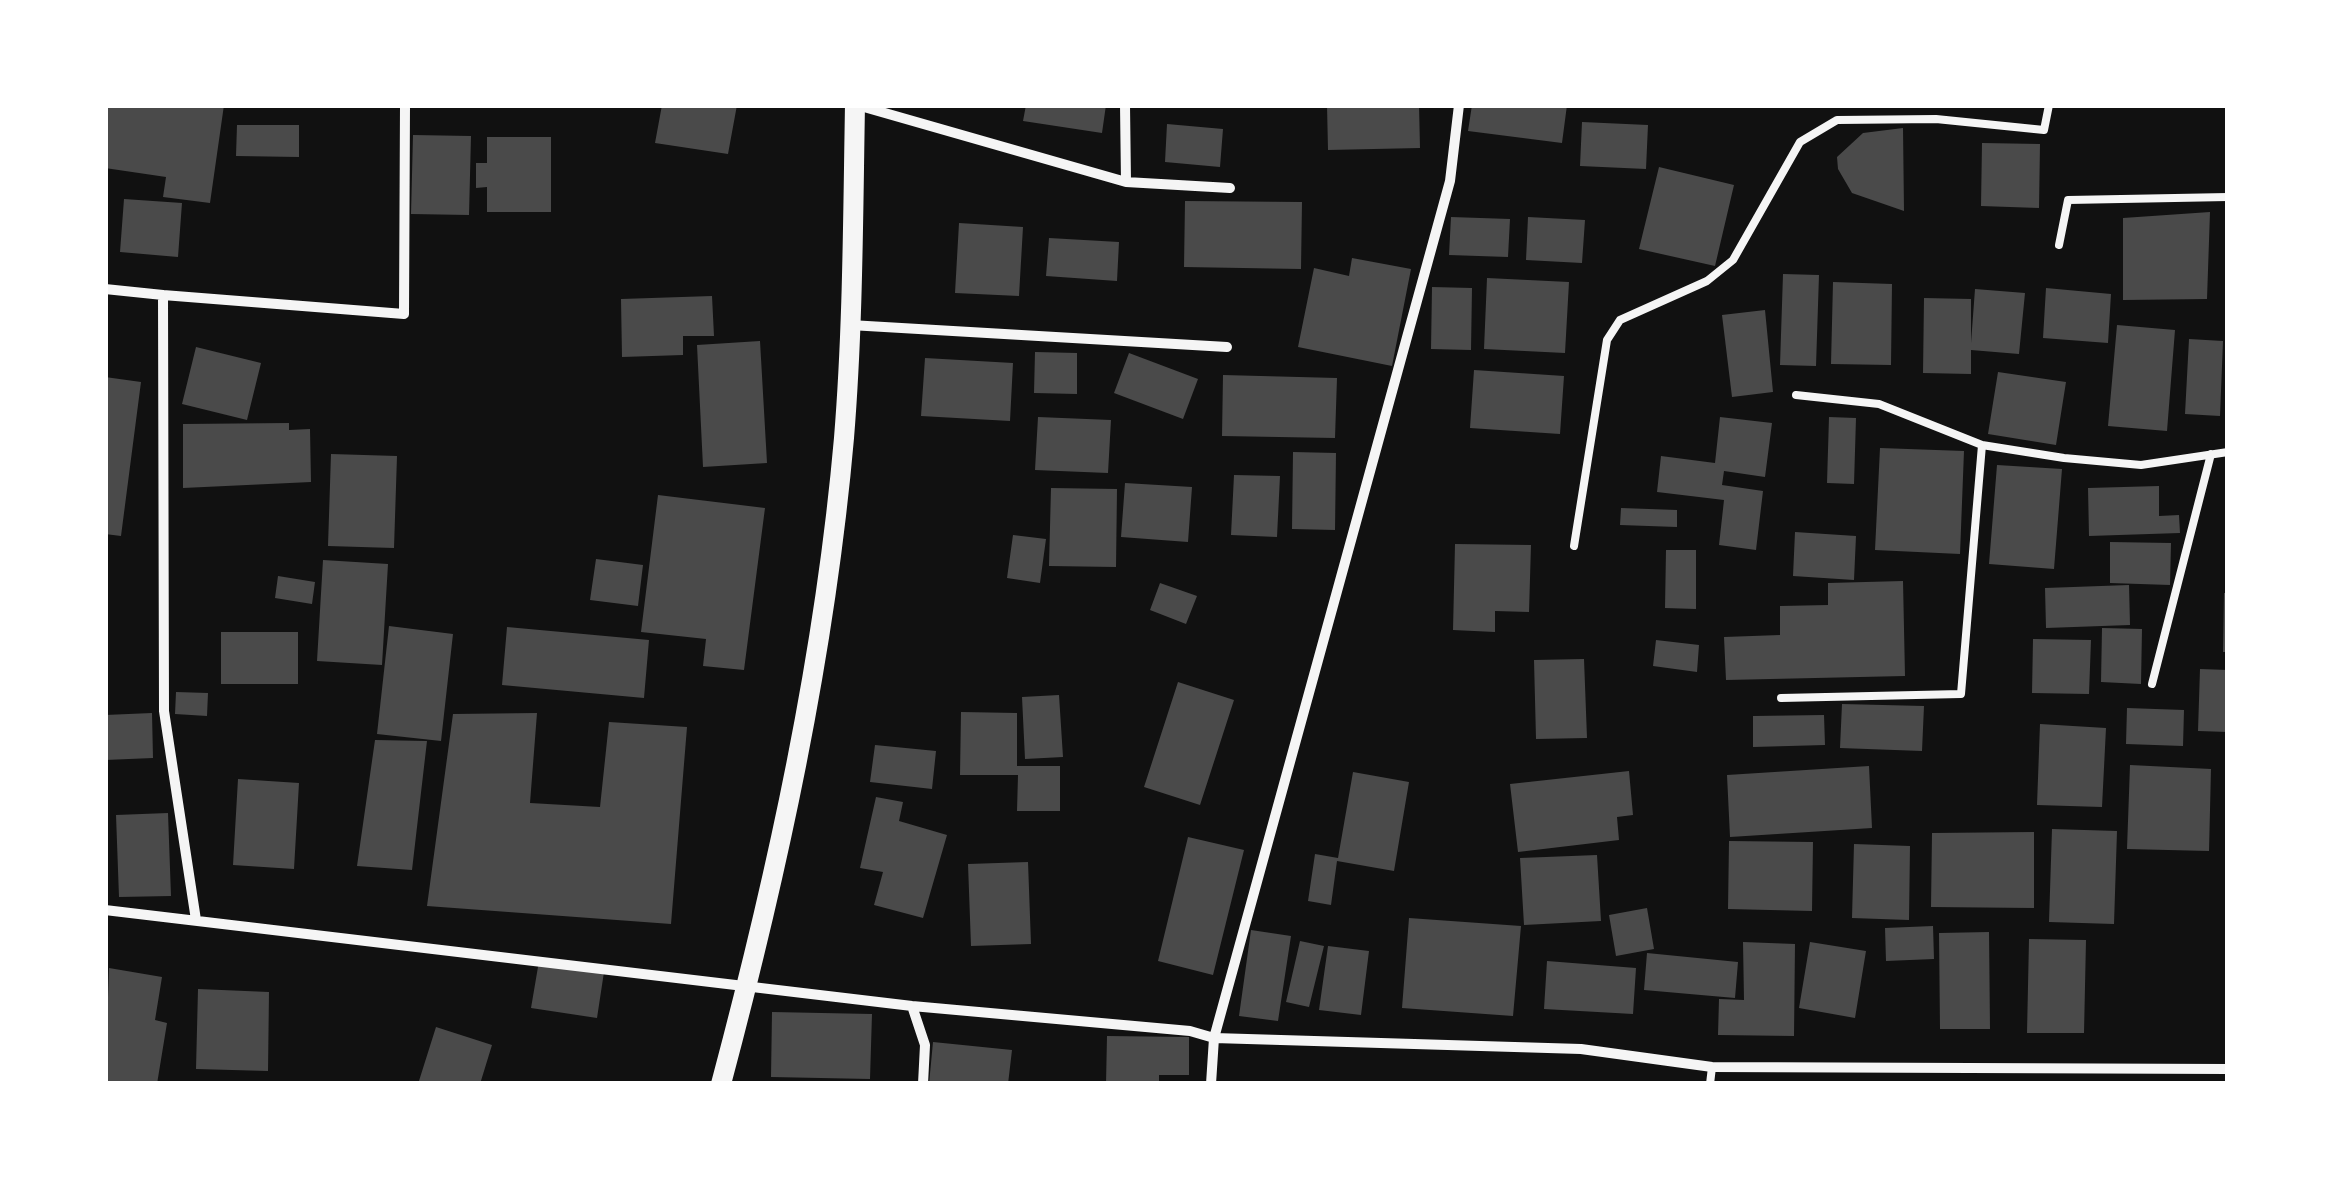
<!DOCTYPE html>
<html>
<head>
<meta charset="utf-8">
<style>
  body { margin:0 }
  #map { position:relative; width:2333px; height:1189px; overflow:hidden; background:#111; font-family:Lato,sans-serif }
  canvas { display:block }
  .frame { position:absolute; inset:0; border:108px solid #fff; pointer-events:none }
</style>
</head>
<body>
<div id="map">
<canvas width="2333" height="1189"></canvas>
<div class="frame"></div>
</div>
<script>
const context = document.querySelector('canvas').getContext('2d');
context.lineJoin = 'round';
function fill(path, color) { context.fillStyle = color; context.fill(path, 'evenodd'); }
function strokePath(path, color, width, dash) { context.strokeStyle = color; context.lineWidth = width; context.lineCap = dash ? 'butt' : 'round'; context.setLineDash(dash || []); context.stroke(path); }
const building = new Path2D(`
  M105,105h119l-14,98 -47,-6 3,-20 -61,-9z
  M662,105h75l-9,49 -73,-11z
  M1026,105h80l-4,28 -79,-12z
  M1327,105h92l1,43 -92,2z
  M1472,105h95l-5,38 -94,-12z
  M1582,122l66,3 -2,44 -66,-3z
  M1167,124l56,5 -3,38 -55,-5z
  M237,125h62v32l-63,-1z
  M1903,128l1,83 -52,-18 -14,-24 -1,-12 26,-24z
  M413,135l58,1 -2,79 -58,-1z
  M487,137h64v75h-64v-25l-11,1v-25h11z
  M1982,143l58,1 -1,64 -58,-2z
  M1659,167l75,18 -19,81 -76,-17z
  M124,199l58,4 -4,54 -58,-5z
  M1185,201l117,1 -1,67 -117,-2z
  M2210,212l-3,87 -84,1v-82z
  M1451,217l59,2 -2,38 -59,-2z
  M1528,217l57,3 -3,43 -56,-3z
  M959,223l64,4 -4,69 -64,-3z
  M1049,238l70,4 -2,39 -71,-5z
  M1352,258l59,11 -19,97 -94,-19 16,-79 35,8z
  M1783,274l36,1 -3,91 -36,-1z
  M1487,278l82,4 -4,71 -81,-4z
  M1833,282l59,2 -1,81 -60,-1z
  M1432,287l40,1 -1,62 -40,-1z
  M2046,288l65,6 -3,49 -65,-5z
  M1975,289l50,4 -6,61 -48,-4v24l-48,-1 1,-75 47,1v44z
  M712,296l2,40h-31v19l-61,2 -1,-58z
  M1765,310l8,82 -41,5 -10,-82z
  M2117,325l58,5 -8,101 -59,-5z
  M2189,339l34,2 -3,75 -35,-2z
  M760,341l7,122 -64,4 -6,-122z
  M196,347l65,16 -14,57 -65,-16z
  M1035,352l42,1v41l-43,-1z
  M1129,353l69,26 -15,40 -69,-26z
  M925,358l88,5 -3,58 -89,-5z
  M1474,370l90,6 -4,58 -90,-6z
  M1998,372l68,10 -10,63 -68,-11z
  M1223,375l114,3 -2,60 -113,-2z
  M105,377l36,5 -20,154 -16,-2z
  M1038,417l73,3 -3,53 -73,-3z
  M1720,417l52,6 -7,54 -41,-6 -2,14 41,6 -7,59 -37,-5 5,-45 -67,-8 4,-36 54,7z
  M1829,417l27,1 -2,66 -27,-1z
  M289,423v7l21,-1 1,53 -128,6v-64z
  M1880,448l84,3 -4,103 -85,-4z
  M1293,452l43,1 -1,77 -43,-1z
  M331,454l66,2 -3,92 -66,-2z
  M1997,465l65,4 -8,100 -65,-5z
  M1234,475l46,1 -3,61 -46,-2z
  M1125,483l67,4 -4,55 -67,-5z
  M2159,486v30l20,-1 1,18 -91,3 -1,-48z
  M1051,488l66,1 -1,78 -67,-1z
  M658,495l107,13 -21,162 -41,-4 3,-27 -65,-7z
  M1621,508l56,2v17l-57,-2z
  M1795,532l61,4 -2,44 -61,-4z
  M1013,535l33,4 -6,44 -33,-5z
  M2110,542l61,1 -1,42 -60,-2z
  M1455,544l76,1 -2,67 -34,-1v21l-42,-2z
  M1666,550h30v59l-31,-1z
  M596,559l47,6 -5,41 -48,-6z
  M323,560l65,4 -6,101 -65,-4z
  M278,576l37,6 -3,22 -37,-6z
  M1903,581l2,95 -179,4 -2,-43 56,-2v-29l48,-1v-22z
  M1160,583l37,13 -11,28 -36,-14z
  M2129,585l1,40 -84,3 -1,-40z
  M2224,593h4v59h-5z
  M389,626l64,8 -12,107 -64,-7z
  M507,627l142,13 -5,58 -142,-13z
  M2102,628l40,1 -1,55 -40,-2z
  M221,632h77v52h-77z
  M2033,639l58,1 -2,54 -57,-1z
  M1656,640l43,5 -2,27 -44,-6z
  M1584,659l3,79 -51,1 -2,-79z
  M2200,669l28,1v62l-30,-1z
  M1178,682l56,18 -34,105 -56,-18z
  M176,692l32,1 -1,23 -32,-2z
  M1059,695l4,62 -38,2 -3,-62z
  M1842,704l82,2 -2,45 -82,-3z
  M2127,708l57,2 -1,36 -57,-2z
  M961,712l56,1v53h43v45h-43l1,-36h-58z
  M152,713l1,45 -48,2v-45z
  M537,713l-7,90 70,4 9,-85 78,5 -16,197 -244,-18 26,-192z
  M1824,715l1,30 -72,2v-31z
  M2040,724l66,4 -4,79 -65,-2z
  M375,740l52,1 -15,129 -55,-4z
  M875,745l61,6 -4,38 -62,-7z
  M2130,765l81,4 -2,82 -82,-2z
  M1869,766l3,62 -142,9 -3,-62z
  M1629,771l4,44 -16,2 2,23 -101,12 -8,-68z
  M1353,772l56,10 -15,89 -57,-10 -6,44 -23,-4 7,-47 23,4z
  M238,779l61,4 -5,86 -61,-4z
  M876,797l27,5 -4,19 48,14 -24,83 -49,-13 9,-33 -23,-4z
  M168,813l3,83 -52,1 -3,-82z
  M2052,829l65,2 -3,93 -65,-2z
  M2034,832v76l-103,-1 1,-74z
  M1188,837l56,13 -31,125 -55,-14z
  M1729,841l84,1 -1,69 -84,-2z
  M1854,844l56,2 -1,74 -57,-2z
  M1597,855l4,66 -77,4 -4,-67z
  M1028,862l3,82 -60,2 -3,-82z
  M1647,908l7,41 -38,7 -7,-41z
  M1409,918l112,8 -8,90 -111,-8z
  M1933,926l1,33 -48,2 -1,-33z
  M1251,930l40,6 -13,85 -39,-5z
  M1989,932l1,97h-50l-1,-96z
  M2029,939l57,1 -2,93h-57z
  M1300,941l24,5 -15,61 -23,-5z
  M1743,942l52,2 -1,92 -76,-1 1,-36 25,1z
  M1810,942l56,9 -11,67 -56,-10z
  M1328,946l41,5 -8,64 -42,-5z
  M1647,953l91,9 -3,36 -91,-8z
  M539,961l65,11 -7,46 -66,-10z
  M1547,961l89,7 -3,46 -89,-5z
  M109,968l53,9 -7,43 12,3 -10,61h-52z
  M198,989l71,3 -1,79 -72,-2z
  M772,1012l100,2 -2,65 -99,-2z
  M436,1027l56,18 -12,39h-62z
  M1107,1036l82,1v38h-30v9h-53z
  M933,1042l79,8 -4,34h-79z`);
const service = new Path2D(`
  M2059,245l9,-45 160,-3
  M1796,395l83,9 103,41 82,13 77,7 87,-13
  M1574,546l33,-206 13,-20 87,-39 26,-21 67,-118 37,-22 99,-1 108,11 5,-25
  M2152,684l59,-230
  M1781,698l180,-4 21,-249
  M1710,1084l2,-17`);
const minor = new Path2D(`
  M857,105l269,77 104,6
  M1125,105l1,77
  M105,289l58,6 1,416 32,209
  M163,295l241,19 1,-209
  M850,325l377,22
  M105,910l807,96 278,25 24,7 367,11 131,18 516,2
  M912,1006l13,39 -2,39
  M1211,1084l3,-46 236,-857 9,-76`);
const secondary = new Path2D(`
  M721,1084c56,-210 104,-429 123,-646 9,-111 9,-222 11,-333`);
fill(building, '#4a4a4a');
strokePath(service, '#f5f5f5', 8);
strokePath(minor, '#f5f5f5', 10);
strokePath(secondary, '#f5f5f5', 20);
</script>
</body>
</html>
